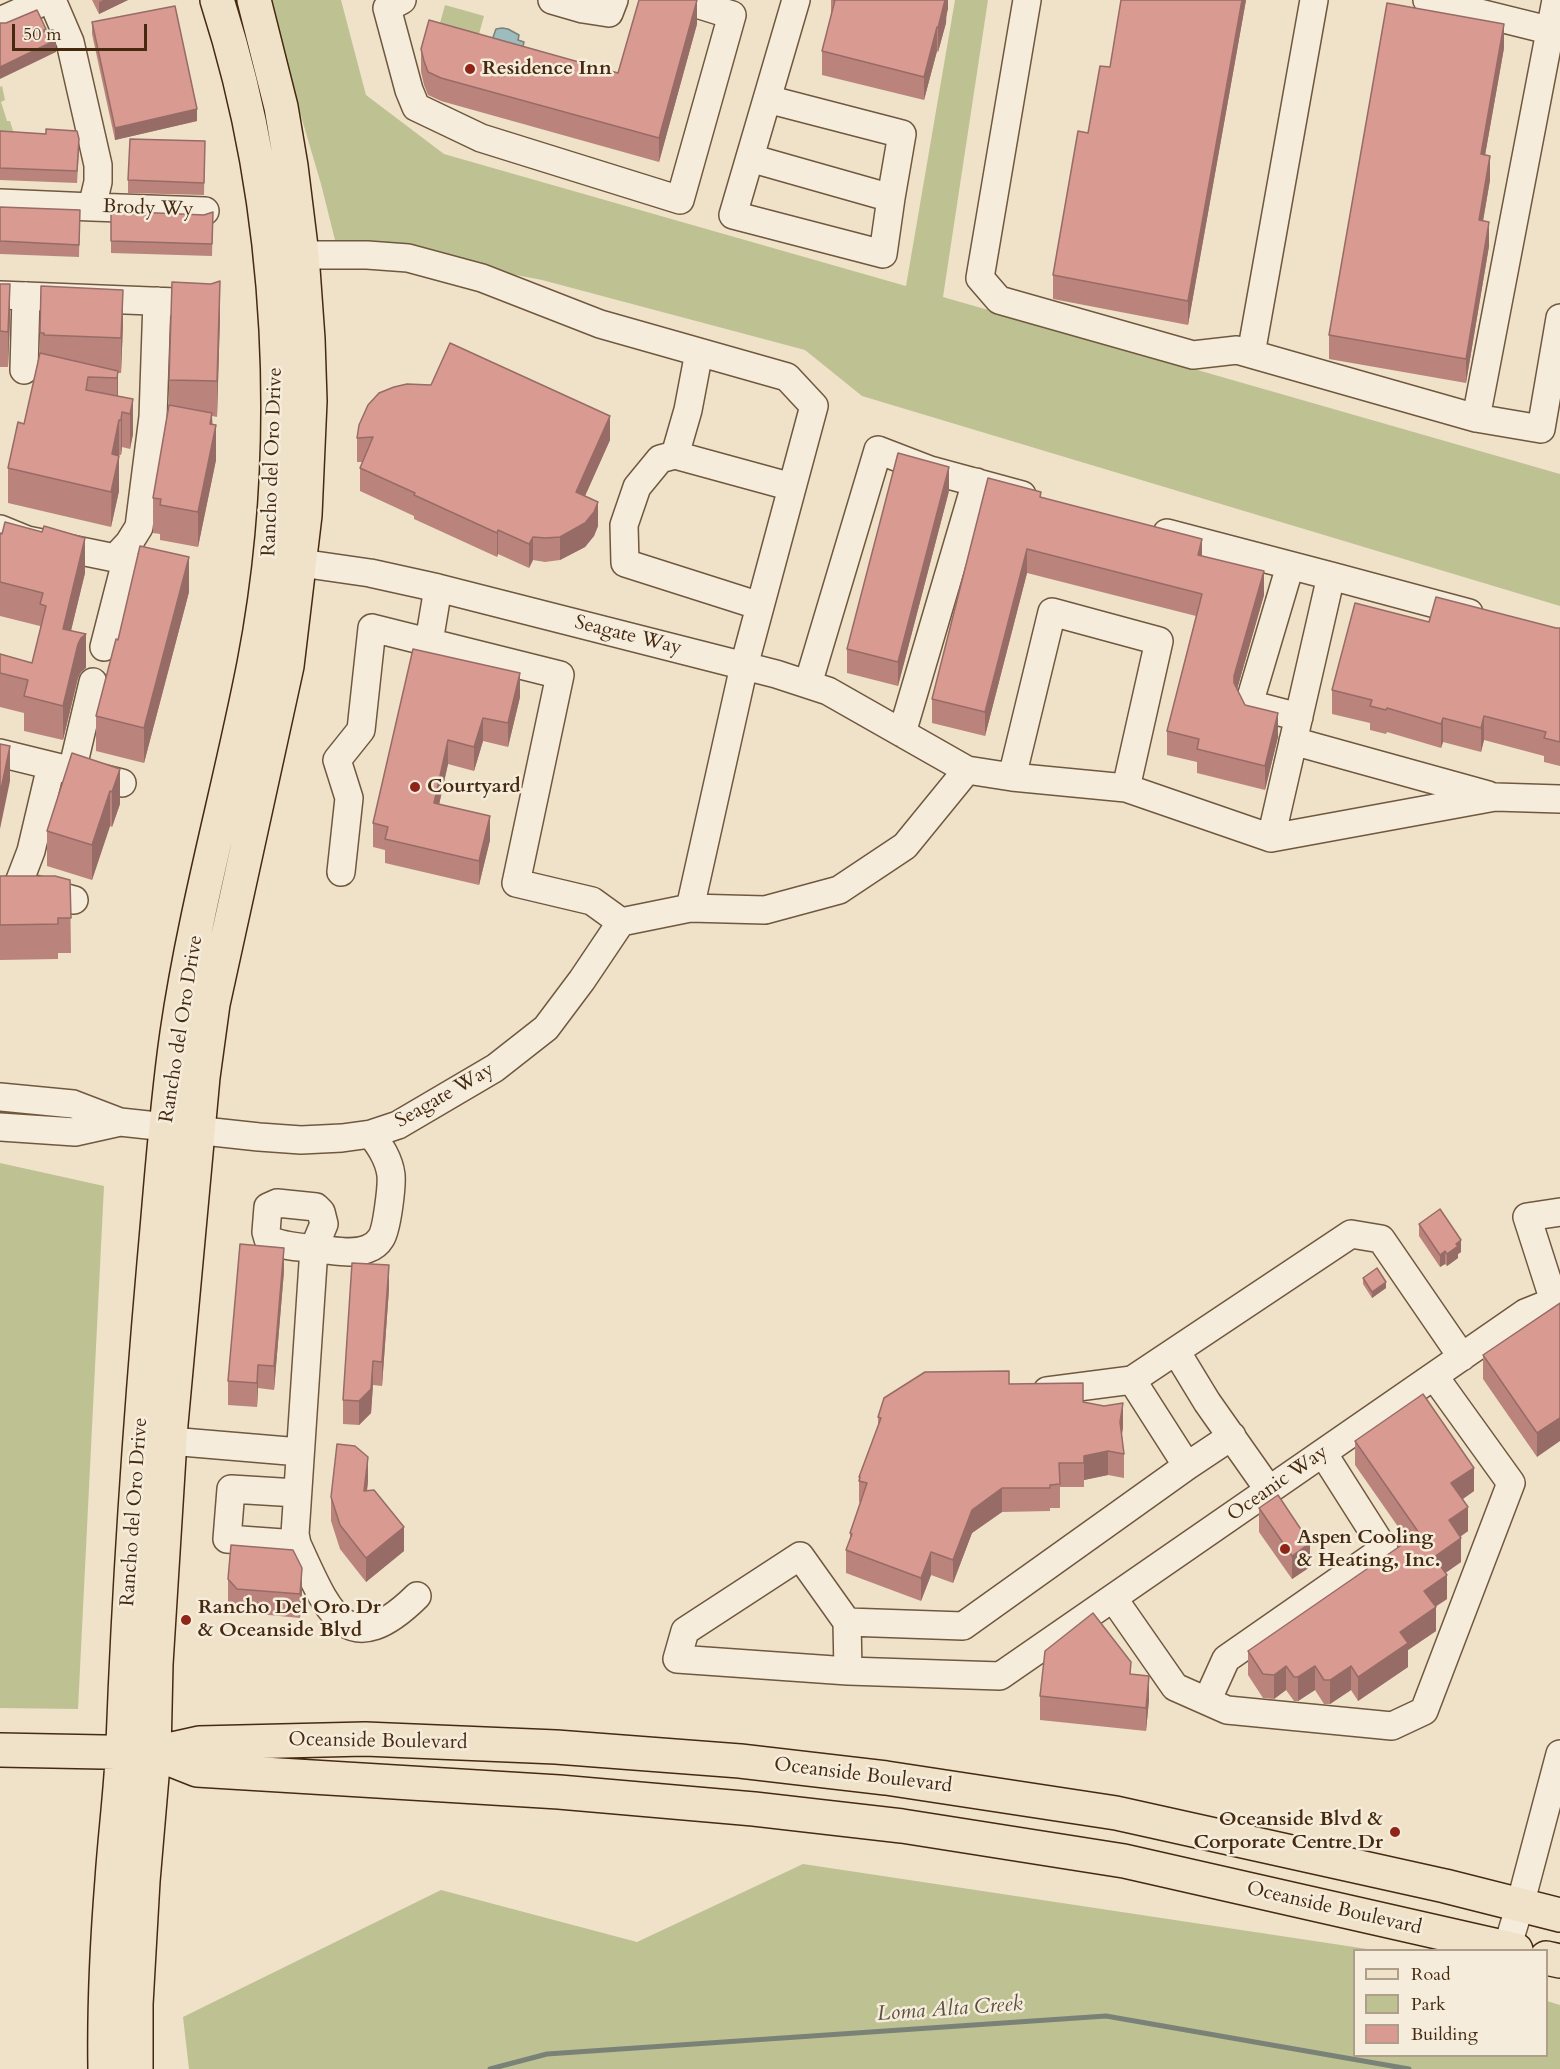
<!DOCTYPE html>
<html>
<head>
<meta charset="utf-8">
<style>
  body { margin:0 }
  #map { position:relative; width:1560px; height:2069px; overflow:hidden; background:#efe2c9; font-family:Cardo,serif }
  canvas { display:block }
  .legend { position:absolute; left:1353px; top:1949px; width:195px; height:108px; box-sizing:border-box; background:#f5ecdc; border:2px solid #af9e8a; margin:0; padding:8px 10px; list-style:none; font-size:18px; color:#462a10 }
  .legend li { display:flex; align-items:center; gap:12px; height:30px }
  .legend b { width:30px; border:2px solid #af9e8a }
  .scale { position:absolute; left:12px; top:24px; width:135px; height:27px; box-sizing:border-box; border:3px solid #462a10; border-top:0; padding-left:8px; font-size:18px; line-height:21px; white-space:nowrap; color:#462a10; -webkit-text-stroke:4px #f5ecdc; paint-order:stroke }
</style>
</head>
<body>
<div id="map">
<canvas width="1560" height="2069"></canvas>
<ul class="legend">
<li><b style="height:8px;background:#efe2c9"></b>Road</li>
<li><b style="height:16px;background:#bec293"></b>Park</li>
<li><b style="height:16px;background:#d89a91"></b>Building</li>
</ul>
<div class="scale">50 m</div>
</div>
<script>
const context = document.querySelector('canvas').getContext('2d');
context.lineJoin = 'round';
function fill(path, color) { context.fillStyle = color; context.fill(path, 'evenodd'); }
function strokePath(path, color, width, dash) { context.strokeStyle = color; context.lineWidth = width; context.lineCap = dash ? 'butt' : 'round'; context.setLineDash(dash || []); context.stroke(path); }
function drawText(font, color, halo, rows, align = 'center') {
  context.font = font + ' Cardo,serif'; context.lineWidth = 5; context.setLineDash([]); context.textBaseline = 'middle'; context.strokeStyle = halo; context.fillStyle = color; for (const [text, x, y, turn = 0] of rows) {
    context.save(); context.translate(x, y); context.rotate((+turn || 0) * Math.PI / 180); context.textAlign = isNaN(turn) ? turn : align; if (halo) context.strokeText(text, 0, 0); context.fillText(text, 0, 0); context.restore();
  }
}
const green = new Path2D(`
  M267,0h74l25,95 78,59 462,132 49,-286h33l-45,297 617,177v132l-698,-210 -57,-46 -263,-70 -207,-40 -14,-56z
  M445,5l39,11 -5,18 -39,-11z
  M2,86l3,14 -4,2 6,19h3l4,13 -14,-1v-46z
  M0,1163l104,23 -26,523 -78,-1z
  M803,1864l571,86h-20v106h192l1,-55 13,4v64h-1371l-6,-52 258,-127 196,52z`);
const water = new Path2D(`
  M502,28l6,1 11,6 -1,5 6,2 -3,13 -29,-15 4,-11z`);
const stream = new Path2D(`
  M490,2069l57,-15 559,-38 303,53`);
const minor = new Path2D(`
  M402,0l-15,8 22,82 7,17 65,31 199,62 52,-185 -48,-15
  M552,0l31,9 26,4 5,-13
  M1027,0l-47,278 19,22 194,55 44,-5 239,68 80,-418
  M1427,0l133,33
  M0,21l38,-17 4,-4
  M767,99l135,35 -11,64
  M750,158l141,40 -8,56 -150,-39 63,-215
  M0,203l92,4 6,-25v-17l-28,-123 -18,-42
  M92,207l113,4
  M302,255h65l41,3 74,20 118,46 187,53 27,29 -70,260 -54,242
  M0,295l176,7
  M1251,354l63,-354
  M24,370l2,-74
  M1476,418l65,11 19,-111
  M675,455l13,-45 11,-58
  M0,529l27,11 88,18 14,-15 10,-16 14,-110 4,-116
  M1167,533l164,43
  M280,560l90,13 68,15 338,86 52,17 139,79 45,7 114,11 145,50 224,-41 65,2
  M1290,566l-41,138 50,13
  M760,606l-135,-43 -1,-38 13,-38 23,-28 15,-4 117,32
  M429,642l9,-54
  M104,647l22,-86
  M808,684l70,-234 52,20 92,25
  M902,733l74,-251
  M1293,741l195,54
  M0,753l122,30
  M72,771l21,-89
  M1012,777l40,-165 107,29 -33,147
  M1271,838l60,-262 138,37
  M341,872l8,-74 -12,-38 24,-30 11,-102 188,47 -44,208 76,18 29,21 69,-14 75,2 74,-20 66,-44 62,-76
  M34,889l40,11
  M0,893h5l13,-8 13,-34 20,-85
  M0,1097l73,7 47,18 139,15 42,3 41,-2 29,-4 27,-9 97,-57 51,-40 36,-48 39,-58
  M0,1127l75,5 45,-10
  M371,1134c9,12 18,25 20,41 1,11 -4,54 -10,63 -3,5 -8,9 -14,11 -15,6 -34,1 -50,0 -16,-2 -35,-2 -49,-10l-2,-7 2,-25 9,-4 39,4 5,5 3,12 -10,24 -19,286 2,10c30,65 49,122 120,52
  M1554,1301l-27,-84 33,-5
  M1176,1351l31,51 62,88
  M1047,1391l85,-11
  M1232,1436l-45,30 -55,-86 219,-146 30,5 81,118
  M170,1441l130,11
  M1187,1466l-224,160 -116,-4 -47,-66 -115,75 -8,28 171,12 152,5 525,-363 35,-14
  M297,1544l-70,-5 4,-50 66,4
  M1113,1598l62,89 52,23 165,16 32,-15 87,-228 -77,-107
  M847,1622l1,49
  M1207,1701l19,-42 158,-110 -61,-96
  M1507,1948l13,-43 40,-151`);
const major = new Path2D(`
  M0,1750l154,3 45,-10 166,-4 191,8 184,14 146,17 230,35 329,73 115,29
  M154,1753l43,17 362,22 195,17 148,17 222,35 392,89
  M1546,1958l14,3
  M105,2069c-1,-63 2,-126 7,-189 3,-45 9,-90 11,-136 6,-160 17,-321 31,-481 7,-76 12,-154 23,-230 18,-124 53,-246 77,-369 41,-214 30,-456 -37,-664
  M136,2069v-65l7,-123 11,-128 2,-89 15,-240 32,-347 10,-73 74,-338 18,-151 5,-114 -2,-62 -6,-84 -11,-89 -10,-59 -27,-107`);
const wall = new Path2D(`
  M92,0h36l-29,14z
  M831,0h117l-2,23 -8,29 -1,-1 -13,49 -102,-25v-24l9,-36z
  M1121,0h125l-58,325 -135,-26v-24l35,-142 22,-66z
  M92,22l105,99 -82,19 -23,-106z
  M697,24l-38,138 -218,-61 -13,-6 -4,-10 -3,-13v-23l197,24z
  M1504,48l-19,107 5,25 -7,41 6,25 -23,137 -137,-24v-24z
  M0,131l46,3 33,17 -2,32 -77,-3z
  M205,141l-1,54 -76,-2v-13z
  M0,207l80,3 -1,47 -79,-3z
  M111,211l93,4 9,-3 -1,44 -101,-3z
  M0,284l10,35 -2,48h-8z
  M211,284l9,33 -3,100 -5,-1 4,44 -18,87 -38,-7v-6l-7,-1v-35l16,-93v-25z
  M123,325l-2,48h-3v23l15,3v35l-3,15 -8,-2 -1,8h-2v36l-8,36 -103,-24v-35l16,-44 16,-71v-20z
  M431,385l179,55 -25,56 13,30 -4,10 -9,11 -25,13 -15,2 -12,-2 -4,8 -31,-14 -1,3 -83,-38v-3l-54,-25v-23l2,-6h-5v-24z
  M949,491l-51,195 -51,-13v-24z
  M1041,498l161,58 62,39 -27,94 8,16 33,32 -13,53 -68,-17v-11l-30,-7v-24l29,-115 -169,-43 -42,163 -53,-13v-24z
  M0,533l85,40 -14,58 15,37 -5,4 -3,6 -15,62 -39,-9v-18l-24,-6v-53l32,9 8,-33v-4l-40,-10z
  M189,592l-45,171 -48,-12v-35l22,-76z
  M1429,622l131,6v138l-16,-4v-6l-60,-16 -3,12 -38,-10 -2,6 -54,-16 -1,2 -16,-4v-7l-38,-9v-24z
  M413,649l107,48 -12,50 -25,-6 -9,30 -26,-7 -9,41 51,35 -11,45 -94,-22v-13l-12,-3v-24z
  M120,769v35l-8,23 -2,-1 -18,54 -45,-14v-35z
  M0,876l70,4 1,73h-13v6l-58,1z
  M1419,1224l42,28 -3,2v4l-11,8 -2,-2 -5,3 -21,-31z
  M284,1271l-10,119 -16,-2 -1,19 -29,-2v-24z
  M1363,1278l23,10 -14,10 -9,-14z
  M389,1289l-7,97 -9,-1 -2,28 -12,12 -16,-1v-24z
  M1560,1303l-23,154 -54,-78v-24z
  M1009,1384l74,18 40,25 -1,8 2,19v24l-16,-3 -24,5v7h-24v21h-10v3l-48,1 -30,21 -19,50 -22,-8 -10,26 -75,-28v-23l4,-10v-7l10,-29 -1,-3v-24l19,-51v-9z
  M1355,1441l119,50 -11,8 5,32 -8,6 1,25 -16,11 2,26 -12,8 1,24 -28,19v17l-50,34 -7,-11 -21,14h-6l-9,-14 -17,11h-4l-8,-11 -12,9 -11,-1 -15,-23v-24l160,-110 -53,-76z
  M368,1481l-1,10 37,60 -38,31 -26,-33 -9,-28v-24z
  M1259,1508l51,59 -18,12 -33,-47z
  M228,1579l74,13 -2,26 -63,-6 -9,-9z
  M1131,1674l18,26 -3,31 -106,-11v-24z`);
const shadedWall = new Path2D(`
  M103,0h25l-29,14v-12z
  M697,0v24l-38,138v-24z
  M944,0h4v9l-2,8v6l-8,29v-24z
  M1242,0h4l-58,325v-24z
  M1504,24v24l-23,130v-24z
  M937,27v24l-13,49v-23z
  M56,40v12l-56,27v-12z
  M197,109v12l-82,19v-12z
  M1490,156v24l-11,64v-24z
  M1489,222v24l-23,137v-24z
  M220,281v36l-3,100v-36z
  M10,284v35l-2,48v-35z
  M123,290v35l-2,48v-35z
  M118,371v35l-1,7v-35z
  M133,399v35l-3,15v-35z
  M122,412v35l-1,8v-35z
  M212,413v32l4,-20v35l-18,87v-35z
  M610,416v24l-34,76v-24z
  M119,420v35l-6,28 6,-27v35l-8,36 1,-73z
  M949,467v24l-51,195v-24z
  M598,502v24l-4,10 -9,11 -25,13v-23z
  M498,530v24l-1,3v-24z
  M533,537v23l-4,8v-24z
  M85,538v35l-22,90v-34z
  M1202,539v24l-4,-8z
  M1027,549v24l-42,163v-24z
  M189,557v35l-45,171v-35z
  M1264,571v24l-30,105v-24z
  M86,634v34l-5,4 -3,6 -15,62v-34l15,-62 3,-6z
  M520,673v24l-12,50v-24z
  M1278,713v24l-13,53v-24z
  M1484,716v24l-3,12v-24z
  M483,718v23l-9,30v-24z
  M1443,718v24l-2,6v-24z
  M448,740v24l-14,63v-24z
  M10,746v35l-10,48v-35z
  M120,769v35l-8,23v-35z
  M110,791v35l-18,54v-35z
  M490,816v24l-11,45v-24z
  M1461,1240v12l-3,2v4l-11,8v-12l9,-10z
  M284,1248v23l-10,119v-24z
  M1445,1251v13l-5,3v-12z
  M389,1265v24l-7,97v-24z
  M1386,1282v6l-14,10v-6z
  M373,1361v24l-2,28 -12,12v-24z
  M258,1365v23l-1,19v-24z
  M1123,1403v24l-3,18v-23z
  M1560,1418v23l-23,16v-24z
  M1108,1451v24l-24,5v-24z
  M368,1457v24l-4,34v-24z
  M1474,1468v23l-23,16v-24z
  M1002,1488v24l-30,21 -19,50v-23l19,-50z
  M1468,1507v24l-19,13v-24z
  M404,1527v24l-38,31v-24z
  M1461,1538v24l-27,19v-24z
  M1310,1543v24l-18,12v-23z
  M931,1552v23l-10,26v-23z
  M302,1568v24l-2,26v-24z
  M1447,1575v24l-23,15v-23z
  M1436,1607v24l-28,19v17l-50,34v-24l42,-45z
  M1286,1666v24l-12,9v-24z
  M1315,1666v24l-17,11v-24z
  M1351,1666v24l-21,14v-24z
  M1149,1676v24l-3,31v-23z`);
const building = new Path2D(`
  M639,0h58l-38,138 -218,-60 -13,-6 -4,-11 -3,-12 8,-29 189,53z
  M833,0h112l-7,28 -1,-1 -13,50 -102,-26 13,-51z
  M1121,0h121l-54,301 -135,-26 25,-144 10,2 12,-67 10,1z
  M1387,3l117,21 -23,130 9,2 -11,64 10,2 -23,137 -137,-24z
  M175,6l22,103 -82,19 -23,-106z
  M37,10l9,19 -2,1v2l9,-2 3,10 -56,27v-44h6z
  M46,129l31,2 2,8 -2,32 -77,-3v-37l46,3z
  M130,139l75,2 -1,42 -76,-3z
  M0,207l80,3 -1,35 -79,-4z
  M111,211l93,4 9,-3 -1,32 -101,-3z
  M220,281l-3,100 -48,-1 3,-98 39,2z
  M0,284h10l-2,48 -8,-1z
  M41,286l82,4 -2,48 -77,-3v-2h-4z
  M450,343l160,73 -34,76 22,10 -4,10 -9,11 -25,14 -15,1 -12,-1 -4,7 -31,-14 -1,3 -83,-38 1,-2 -55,-25 13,-31 -16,1 2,-13 9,-20 11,-12 15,-6 13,-3 24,1z
  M40,353l78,18 -1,7 -29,-1 -2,13 47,9 -3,15 -8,-2 -1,8h-2l-7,34 7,2 -8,36 -103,-24 10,-46 6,2z
  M169,405l43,8 -2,11 6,1 -18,87 -38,-7 1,-6 -8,-1z
  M898,453l51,14 -51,195 -51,-13z
  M988,478l53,14 -1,5 162,42 -4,16 66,16 -30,105v7l11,22 33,8 -13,53 -68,-17 2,-10 -32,-8 35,-137 -175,-45 -42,163 -53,-13z
  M5,522l37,10 2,-6 41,12 -22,91 23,5 -5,4 -3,6 -15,62 -39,-10 4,-16 -28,-7v-19l32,9 14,-57 -6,-2 3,-11 -43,-11v-49l2,1z
  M140,546l49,11 -45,171 -48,-12 20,-77 2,1z
  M1436,597l120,31h4v114l-16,-4 2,-6 -62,-16 -3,12 -38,-10 -2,6 -54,-16 -1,2 -16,-4 2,-6 -40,-10 23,-87 74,19z
  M413,649l107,24 -12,50 -25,-5 -9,29 -26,-7 -14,63 56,13 -11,45 -94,-22 3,-12 -15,-4z
  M0,744l10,2 -10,48z
  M72,753l48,16 -8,23 -2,-1 -18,54 -45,-14z
  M0,876h55l15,4 1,38h-13v6l-58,1z
  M1440,1209l21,31 -5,4 2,2 -11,8 -2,-3 -5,4 -21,-31z
  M240,1244l44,4 -10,118 -16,-1 -1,18 -29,-2z
  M352,1263l37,2 -7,97 -9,-1 -2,28 -12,12 -16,-1z
  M1377,1268l9,14 -14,10 -9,-14z
  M1560,1303v115l-23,15 -54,-78z
  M1009,1371v13l74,-1v19l21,4 19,-3 -3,19 4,32 -16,-3 -24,5v7h-25l1,21 -10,1v3h-48l-30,22 -19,50 -22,-8 -10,26 -75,-28 6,-16 -2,-1 17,-50 -8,-2 1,-4h-1l22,-59 -3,-1 6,-19 41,-26z
  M1423,1394l51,74 -23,15 17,24 -19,13 12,18 -27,19 13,18 -23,16 12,16 -36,25 8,11 -50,34 -7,-11 -21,14h-6l-9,-14 -17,11h-4l-8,-11 -12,9 -11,-1 -15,-23 171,-118 -64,-92z
  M337,1444l18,2 13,11 -4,34 10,-1 30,37 -38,31 -26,-33 -9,-28z
  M1278,1495l32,48 -18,13 -33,-48z
  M231,1545l62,5 9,18 -2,26 -63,-5 -9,-10z
  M1093,1613l38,49 -1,12 19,2 -3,32 -106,-12 5,-45z`);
const markers = [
  [470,69,6,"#8f2418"],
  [415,787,6,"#8f2418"],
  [1285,1549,6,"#8f2418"],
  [186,1620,6,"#8f2418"],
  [1395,1832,6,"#8f2418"]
];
const poiNames = [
  ["Residence Inn",482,69],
  ["Courtyard",427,787],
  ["Aspen Cooling",1297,1538],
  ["& Heating, Inc.",1297,1561],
  ["Rancho Del Oro Dr",198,1608],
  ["& Oceanside Blvd",198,1631],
  ["Oceanside Blvd &",1383,1820,"right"],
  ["Corporate Centre Dr",1383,1843,"right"]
];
const streetNames = [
  ["Brody Wy",148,209,2],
  ["Rancho del Oro Drive",273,462,-88],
  ["Seagate Way",628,636,14],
  ["Rancho del Oro Drive",182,1029,-81],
  ["Seagate Way",445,1096,-30],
  ["Oceanic Way",1278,1484,-35],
  ["Rancho del Oro Drive",135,1512,-86],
  ["Oceanside Boulevard",378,1742,1],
  ["Oceanside Boulevard",863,1776,7],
  ["Oceanside Boulevard",1334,1909,13]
];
const waterNames = [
  ["Loma Alta Creek",950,2010,-4]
];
fill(green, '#bec293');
fill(water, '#9cbcbe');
strokePath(water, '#7a8278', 1.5);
strokePath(stream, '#7a8278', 5);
strokePath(minor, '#70583e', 30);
strokePath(major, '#462a10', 36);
strokePath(minor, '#f5ecdc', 27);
strokePath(major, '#efe2c9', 33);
fill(wall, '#ba847d');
fill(shadedWall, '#976c66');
fill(building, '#d89a91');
strokePath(building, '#976c66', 1.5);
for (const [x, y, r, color] of markers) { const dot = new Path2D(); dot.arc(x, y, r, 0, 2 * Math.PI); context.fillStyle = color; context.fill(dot); strokePath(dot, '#f5ecdc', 2); }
drawText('bold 20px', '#462a10', '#f5ecdc', poiNames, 'left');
drawText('20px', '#462a10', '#f5ecdc', streetNames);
drawText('italic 21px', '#5c4e3c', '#f5ecdc', waterNames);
</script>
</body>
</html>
